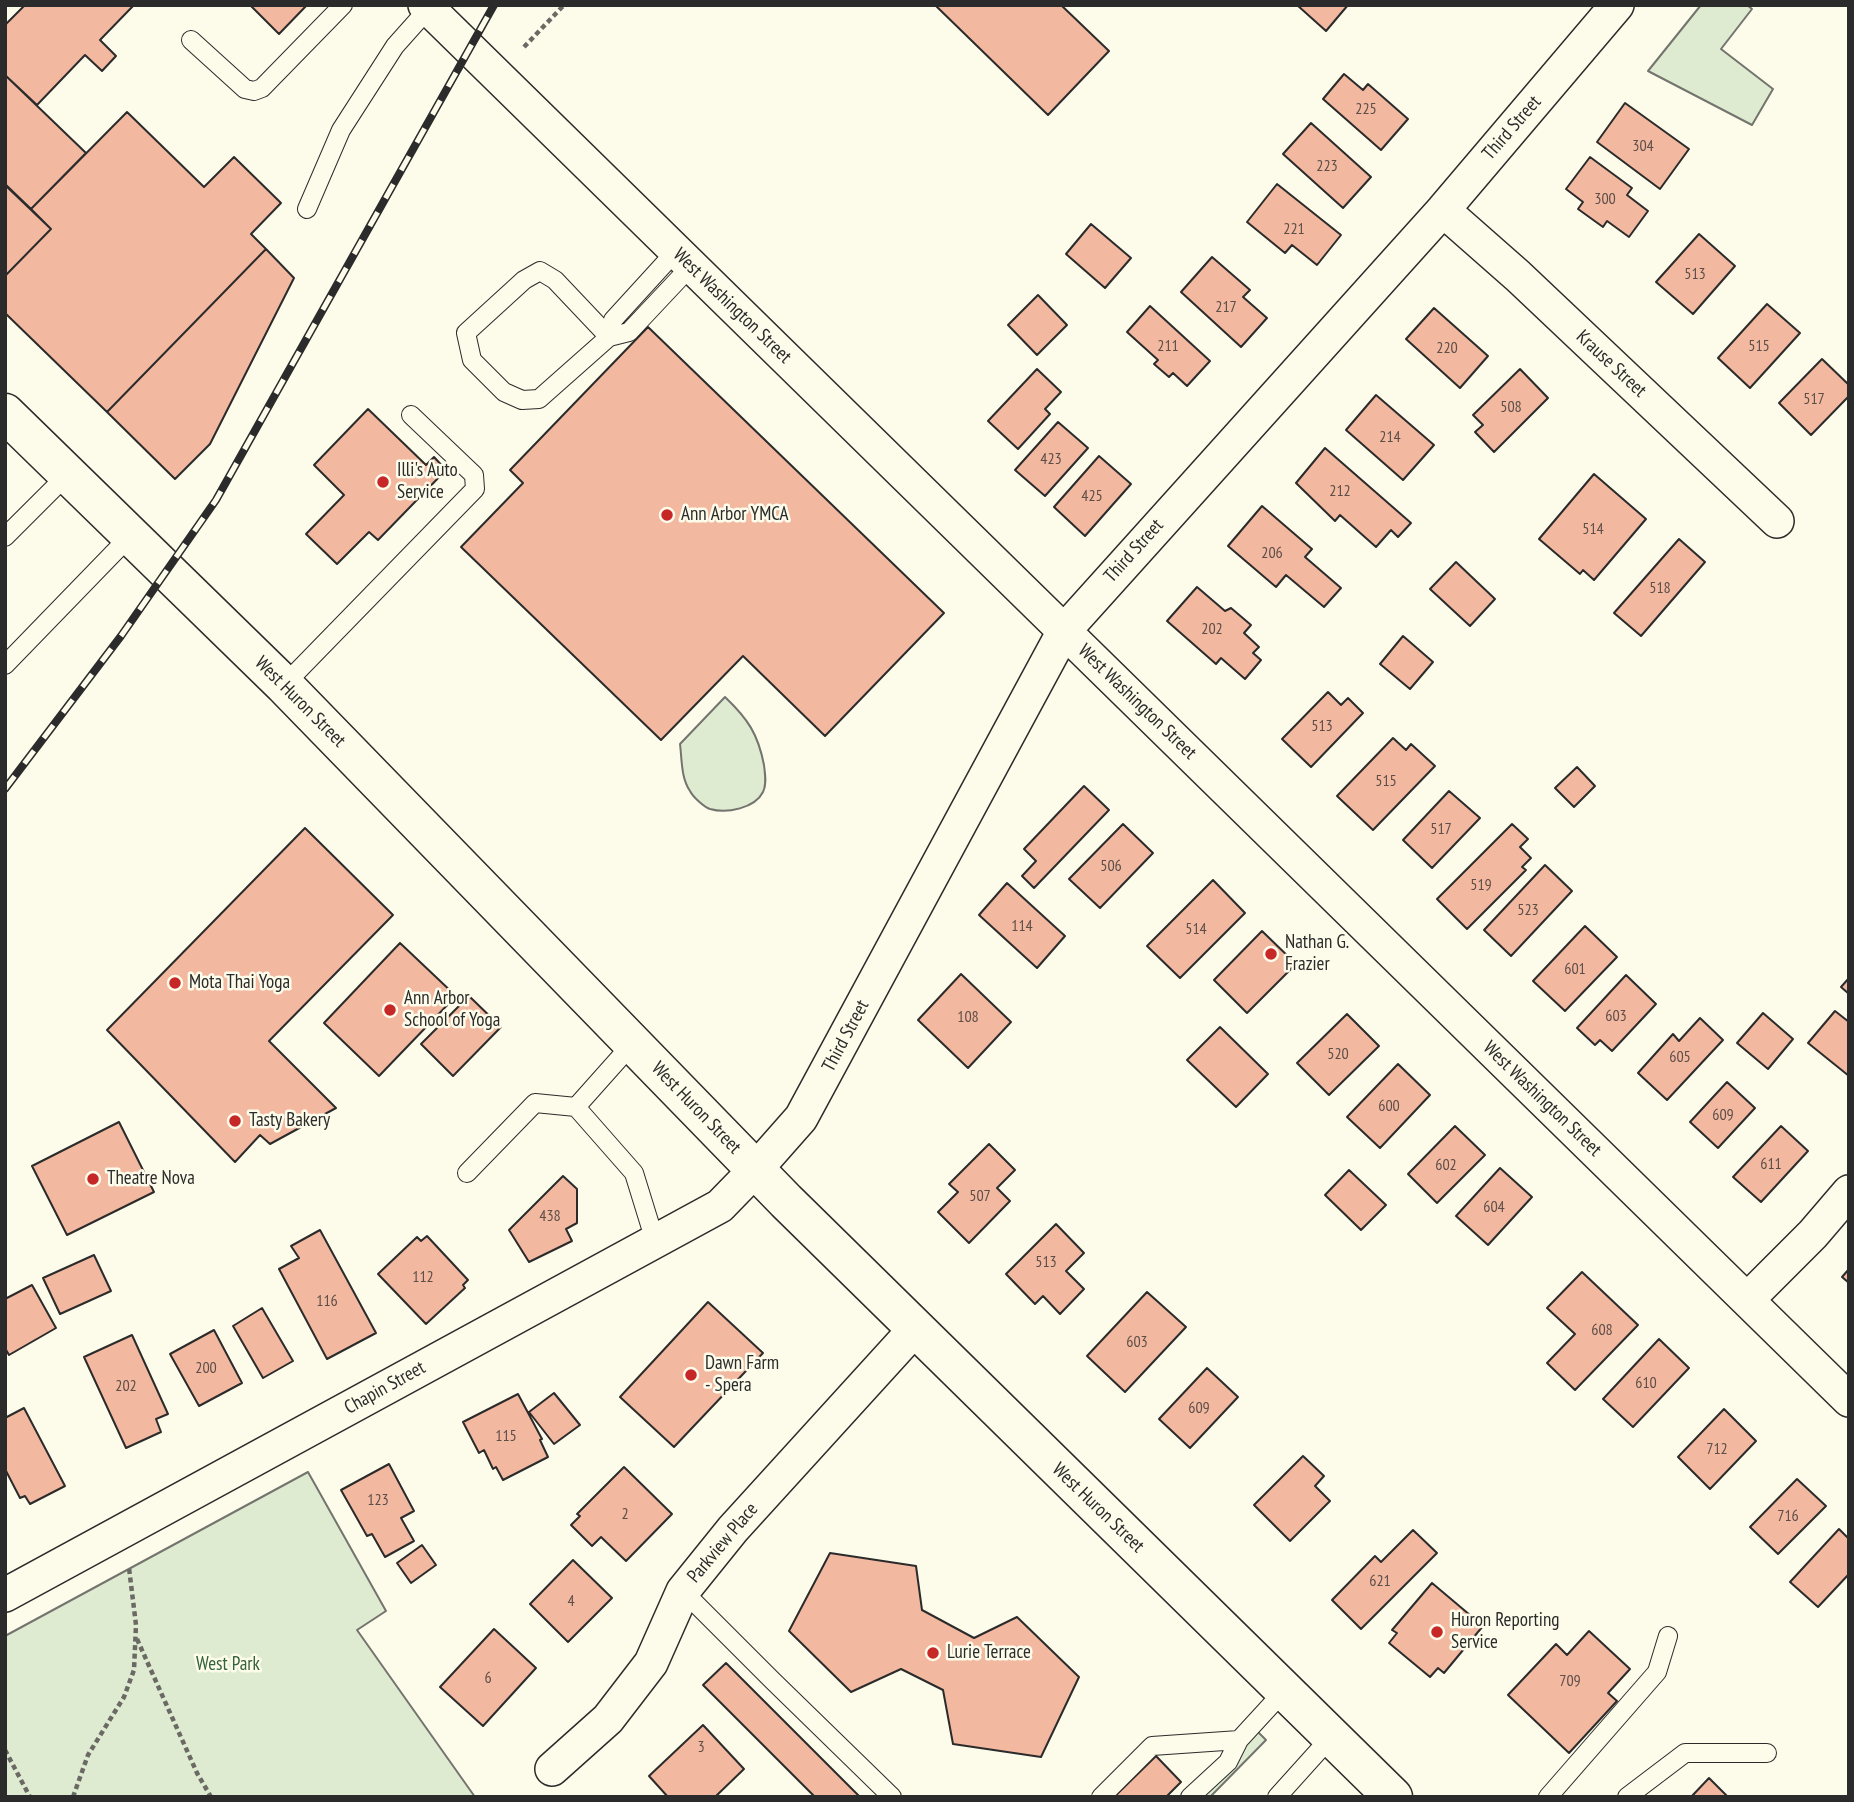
<!DOCTYPE html>
<style>
body{margin:0}
#map{position:relative;width:1854px;height:1802px;overflow:hidden;background:#fdfbea;font-family:"PT Sans Narrow",sans-serif}
canvas{display:block}
.frame{position:absolute;inset:0;border:7px solid #2b2b2b;pointer-events:none}
</style>
<div id="map">
<canvas width="1854" height="1802"></canvas>
<div class="frame"></div>
</div>
<script>
const c = document.querySelector('canvas').getContext('2d');
c.lineJoin = 'round';
function paint(path, color) { c.fillStyle = color; c.fill(path, 'evenodd'); }
function trace(path, color, width, dash) { c.strokeStyle = color; c.lineWidth = width; c.lineCap = dash ? 'butt' : 'round'; c.setLineDash(dash || []); c.stroke(path); }
function label(font, color, halo, rows, align = 'center') {
  c.font = font + ' "PT Sans Narrow",sans-serif'; c.lineWidth = 5; c.setLineDash([]); c.textBaseline = 'middle'; c.strokeStyle = halo; c.fillStyle = color; for (const [text, x, y, turn = 0] of rows) {
    c.save(); c.translate(x, y); c.rotate((+turn || 0) * Math.PI / 180); c.textAlign = isNaN(turn) ? turn : align; if (halo) c.strokeText(text, 0, 0); c.fillText(text, 0, 0); c.restore();
  }
}
const green = new Path2D(`
 M1701 5H1747L1752 9 1721 49 1773 89 1752 125 1648 71Z
 M725 697C748 719 758 734 764 765 765 774 767 784 763 792 755 808 727 814 710 809 704 807 693 797 690 791 681 778 682 760 680 744Z
 M308 1472 386 1611 357 1630 475 1797H5V1636Z
 M1257 1731 1266 1740 1210 1797H1187Z`);
paint(green, '#deebd1');
trace(green, '#74746e', 2);
const building = new Path2D(`
 M25 5H134L100 40 116 56 102 71 85 55 37 105 5 75V25Z
 M250 5H307L279 34Z
 M935 5H1061L1109 51 1048 115Z
 M1297 5H1348L1326 31Z
 M1344 74 1363 90 1368 84 1408 119 1381 150 1323 99Z
 M5 75 86 153 31 209 5 184Z
 M1625 103 1689 149 1660 189 1597 142Z
 M127 112 204 187 234 157 281 203 251 234 266 249 107 412 5 313V276L51 229 31 209Z
 M1311 123 1371 177 1343 208 1283 154Z
 M1590 157 1632 188 1627 195 1648 211 1629 237 1607 221 1603 227 1578 209 1583 202 1566 189Z
 M1277 184 1341 235 1317 265 1292 245 1285 253 1247 222Z
 M5 185 51 229 5 276Z
 M1091 224 1131 258 1105 288 1066 254Z
 M1699 234 1735 266 1693 314 1656 282Z
 M266 249 294 278 210 444 175 479 107 412Z
 M1212 257 1250 290 1243 297 1267 318 1241 347 1181 292Z
 M1038 295 1067 325 1037 355 1008 325Z
 M1767 304 1800 333 1750 388 1718 358Z
 M1150 306 1210 361 1187 386 1173 373 1169 377 1154 364 1158 360 1127 332Z
 M1434 308 1488 356 1460 388 1406 339Z
 M648 327 944 613 825 736 743 656 661 740 461 547 523 483 510 470Z
 M1822 359 1849 385V396L1811 435 1779 403Z
 M1037 369 1061 392 1045 409 1050 414 1018 449 988 421Z
 M1520 369 1548 398 1494 452 1475 432 1483 425 1473 415Z
 M1376 395 1434 445 1403 480 1346 430Z
 M368 409 426 465 434 457 446 470 378 540 369 532 337 564 306 534 344 495 314 465Z
 M1058 422 1088 448 1045 496 1015 470Z
 M1325 448 1411 523 1398 537 1391 530 1376 547 1340 515 1335 521 1296 483Z
 M1099 456 1131 484 1085 536 1054 507Z
 M1594 474 1646 519 1594 580 1583 570 1580 574 1539 539Z
 M1262 506 1312 549 1305 557 1341 588 1324 607 1286 575 1276 587 1228 546Z
 M1679 539 1705 562 1641 636 1614 613Z
 M1456 562 1495 599 1470 626 1430 589Z
 M1197 587 1225 611 1231 608 1251 625 1244 633 1259 647 1253 653 1261 660 1245 679 1221 658 1216 664 1167 621Z
 M1403 636 1433 662 1410 689 1380 664Z
 M1328 692 1341 705 1348 698 1363 713 1311 767 1282 739Z
 M1393 738 1406 750 1411 744 1435 766 1373 830 1337 796Z
 M1577 767 1595 786 1574 807 1555 788Z
 M1084 786 1109 810 1034 888 1022 876 1036 861 1024 849Z
 M1449 791 1480 818 1432 868 1403 840Z
 M1123 824 1153 853 1100 908 1069 879Z
 M1512 824 1528 839 1520 847 1531 858 1522 867 1526 870 1467 929 1437 899Z
 M305 828 393 915 269 1041 336 1108 270 1144 260 1135 235 1162 107 1030Z
 M1545 865 1572 891 1511 956 1484 930Z
 M1213 880 1245 913 1180 978 1147 946Z
 M1007 883 1065 936 1037 968 979 915Z
 M1585 926 1617 957 1565 1011 1533 981Z
 M1262 931 1296 964 1247 1013 1214 980Z
 M400 943 456 996 379 1076 324 1023Z
 M961 974 1011 1022 968 1068 918 1020Z
 M1626 975 1656 1004 1612 1051 1600 1040 1595 1045 1577 1028Z
 M1849 978V994L1841 987Z
 M469 996 501 1027 453 1076 421 1044Z
 M1835 1011 1849 1022V1076L1808 1043Z
 M1763 1013 1793 1039 1768 1069 1737 1043Z
 M1347 1014 1379 1046 1329 1095 1297 1063Z
 M1700 1018 1723 1040 1667 1100 1638 1073 1673 1034 1679 1041Z
 M1220 1027 1268 1074 1236 1107 1187 1060Z
 M1398 1064 1430 1095 1380 1148 1347 1117Z
 M1727 1082 1755 1108 1718 1148 1690 1122Z
 M119 1122 154 1192 67 1235 32 1166Z
 M1455 1126 1485 1155 1437 1203 1408 1174Z
 M1781 1126 1808 1151 1761 1202 1733 1177Z
 M989 1144 1015 1170 997 1188 1010 1201 969 1243 938 1212 958 1192 949 1184Z
 M1500 1168 1532 1197 1488 1245 1456 1216Z
 M1349 1170 1386 1205 1361 1230 1325 1195Z
 M563 1176 577 1189V1223L566 1229 572 1241 529 1262 509 1230Z
 M1056 1224 1084 1253 1066 1271 1084 1289 1060 1314 1043 1296 1035 1304 1006 1274Z
 M320 1230 376 1333 327 1359 279 1269 299 1258 291 1246Z
 M427 1236 468 1280 463 1285 465 1288 426 1324 378 1274 417 1237 421 1241Z
 M94 1255 111 1291 60 1314 43 1278Z
 M1849 1269V1283L1842 1277Z
 M1582 1272 1638 1325 1575 1390 1547 1363 1575 1334 1547 1308Z
 M32 1285 56 1328 9 1355 5 1348V1299Z
 M1147 1292 1186 1327 1125 1392 1087 1356Z
 M708 1302 763 1353 674 1447 620 1397Z
 M262 1308 293 1361 263 1378 233 1326Z
 M214 1330 242 1383 199 1406 170 1354Z
 M132 1335 168 1414 156 1419 161 1432 126 1448 84 1357Z
 M1659 1339 1689 1368 1633 1427 1603 1399Z
 M1207 1368 1238 1397 1190 1448 1159 1419Z
 M554 1393 580 1425 554 1444 529 1412Z
 M518 1394 542 1439 540 1440 548 1457 503 1480 496 1467 493 1469 484 1450 479 1453 463 1422Z
 M24 1408 65 1486 30 1504 25 1496 20 1498 5 1469V1418Z
 M1724 1409 1756 1441 1710 1489 1678 1457Z
 M1303 1456 1324 1476 1315 1486 1330 1501 1290 1541 1254 1505Z
 M389 1464 414 1511 401 1518 414 1541 385 1557 372 1534 367 1536 341 1490Z
 M624 1467 672 1514 626 1561 601 1537 592 1546 571 1525 580 1516 577 1514Z
 M1797 1479 1826 1506 1778 1554 1750 1527Z
 M1839 1529 1849 1539V1574L1818 1607 1790 1582Z
 M1413 1530 1437 1553 1361 1629 1332 1600 1375 1556 1381 1562Z
 M422 1545 436 1565 411 1583 397 1563Z
 M830 1553 916 1566 922 1610 974 1638 1017 1617 1079 1677 1041 1757 953 1744 943 1690 901 1669 851 1692 789 1631Z
 M573 1560 612 1598 568 1642 530 1604Z
 M1432 1583 1483 1626 1444 1673 1438 1668 1430 1677 1389 1643 1397 1633 1392 1630Z
 M494 1629 536 1668 483 1726 440 1687Z
 M1589 1631 1630 1669 1608 1693 1617 1701 1569 1753 1508 1695 1556 1644 1567 1655Z
 M726 1663 860 1797H815L703 1685Z
 M703 1725 744 1769 715 1797H668L649 1776Z
 M1156 1756 1181 1782 1166 1797H1114Z
 M1709 1778 1728 1797H1691Z`);
paint(building, '#f2b8a0');
trace(building, '#2b2b2b', 2);
const service = new Path2D(`
 M191 40 245 89 254 91 262 88 343 5
 M307 209 341 130 395 46 428 9
 M676 251 613 320 609 337 629 332 691 266
 M540 271 555 280 609 337 539 399 522 400 504 392 472 360 466 333 524 280Z
 M5 537 68 474
 M5 665 132 534
 M284 685 475 489 474 475 411 415
 M576 1107 634 1173 655 1241
 M467 1173 535 1103 576 1107 633 1043
 M683 1591 772 1680 892 1797
 M1101 1797 1152 1746 1239 1740
 M1190 1797 1228 1762 1239 1740 1284 1691
 M1277 1797 1331 1737
 M1548 1797 1657 1672 1668 1636
 M1627 1797 1685 1753H1767`);
const minor = new Path2D(`
 M425 5 1849 1400
 M1443 210 1518 276 1777 521
 M1747 1300 1813 1234 1849 1192
 M5 1595 720 1206 756 1169 801 1118 1064 631 1443 210 1617 5
 M552 1769 608 1719 651 1663 683 1591 733 1529 915 1329`);
const primary = new Path2D(`
 M5 413 284 685 786 1201 1393 1797`);
trace(service, '#2b2b2b', 20);
trace(minor, '#2b2b2b', 36);
trace(primary, '#2b2b2b', 41);
trace(new Path2D(`
 M524 47 564 5
 M137 1639 197 1773 211 1797
 M5 1750 30 1797
 M73 1797 88 1755 124 1697 134 1670 136 1625 129 1568`), '#6a6964', 4.5, [5, 3.5]);
trace(service, '#fdfbea', 18);
trace(minor, '#fdfbea', 33);
trace(primary, '#fdfbea', 38);
const rail = new Path2D(`
 M5 789 121 636 216 500 494 5`);
trace(rail, '#2b2b2b', 8);
trace(rail, '#fdfbea', 5, [16]);
for (const [x, y, r, color] of [
 [383,482,7,"#c62828"],
 [667,515,7,"#c62828"],
 [1271,954,7,"#c62828"],
 [175,983,7,"#c62828"],
 [390,1010,7,"#c62828"],
 [235,1121,7,"#c62828"],
 [93,1179,7,"#c62828"],
 [691,1375,7,"#c62828"],
 [1437,1632,7,"#c62828"],
 [933,1653,7,"#c62828"]
]) { const dot = new Path2D(); dot.arc(x, y, r, 0, 2 * Math.PI); c.fillStyle = color; c.fill(dot); trace(dot, '#fdfbea', 2.5); }
label('16px', '#5d4e48', null, [
 ["225",1366,109],
 ["304",1643,146],
 ["223",1327,166],
 ["300",1605,199],
 ["221",1294,229],
 ["513",1695,274],
 ["217",1226,307],
 ["211",1168,346],
 ["515",1759,346],
 ["220",1447,348],
 ["517",1814,399],
 ["508",1511,407],
 ["214",1390,437],
 ["423",1051,459],
 ["212",1340,491],
 ["425",1092,496],
 ["514",1593,529],
 ["206",1272,553],
 ["518",1660,588],
 ["202",1212,629],
 ["513",1322,726],
 ["515",1386,781],
 ["517",1441,829],
 ["506",1111,866],
 ["519",1481,885],
 ["523",1528,910],
 ["114",1022,926],
 ["514",1196,929],
 ["601",1575,969],
 ["603",1616,1016],
 ["108",968,1017],
 ["520",1338,1054],
 ["605",1680,1057],
 ["600",1389,1106],
 ["609",1723,1115],
 ["611",1771,1164],
 ["602",1446,1165],
 ["507",980,1196],
 ["604",1494,1207],
 ["438",550,1216],
 ["513",1046,1262],
 ["112",423,1277],
 ["116",327,1301],
 ["608",1602,1330],
 ["603",1137,1342],
 ["200",206,1368],
 ["610",1646,1383],
 ["202",126,1386],
 ["609",1199,1408],
 ["115",506,1436],
 ["712",1717,1449],
 ["123",378,1500],
 ["2",625,1514],
 ["716",1788,1516],
 ["621",1380,1581],
 ["4",571,1601],
 ["6",488,1678],
 ["709",1570,1681],
 ["3",701,1747]
]);
label('19px', '#2b2b2b', '#fdfbea', [
 ["Third Street",1512,128,-49],
 ["West Washington Street",732,306,44],
 ["Krause Street",1611,364,43],
 ["Third Street",1134,551,-48],
 ["West Huron Street",300,702,45],
 ["West Washington Street",1137,702,44],
 ["Third Street",846,1036,-62],
 ["West Washington Street",1542,1099,44],
 ["West Huron Street",696,1108,46],
 ["Chapin Street",385,1388,-29],
 ["West Huron Street",1098,1508,44],
 ["Parkview Place",723,1543,-50]
]);
label('19px', '#2b2b2b', '#fdfbea', [
 ["Illi's Auto",397,471],
 ["Service",397,493],
 ["Ann Arbor YMCA",681,515],
 ["Nathan G.",1285,943],
 ["Frazier",1285,965],
 ["Mota Thai Yoga",189,983],
 ["Ann Arbor",404,999],
 ["School of Yoga",404,1021],
 ["Tasty Bakery",249,1121],
 ["Theatre Nova",107,1179],
 ["Dawn Farm",705,1364],
 ["- Spera",705,1386],
 ["Huron Reporting",1451,1621],
 ["Service",1451,1643],
 ["Lurie Terrace",947,1653]
], 'left');
label('19px', '#34623c', '#fdfbea', [
 ["West Park",228,1665]
]);
</script>
